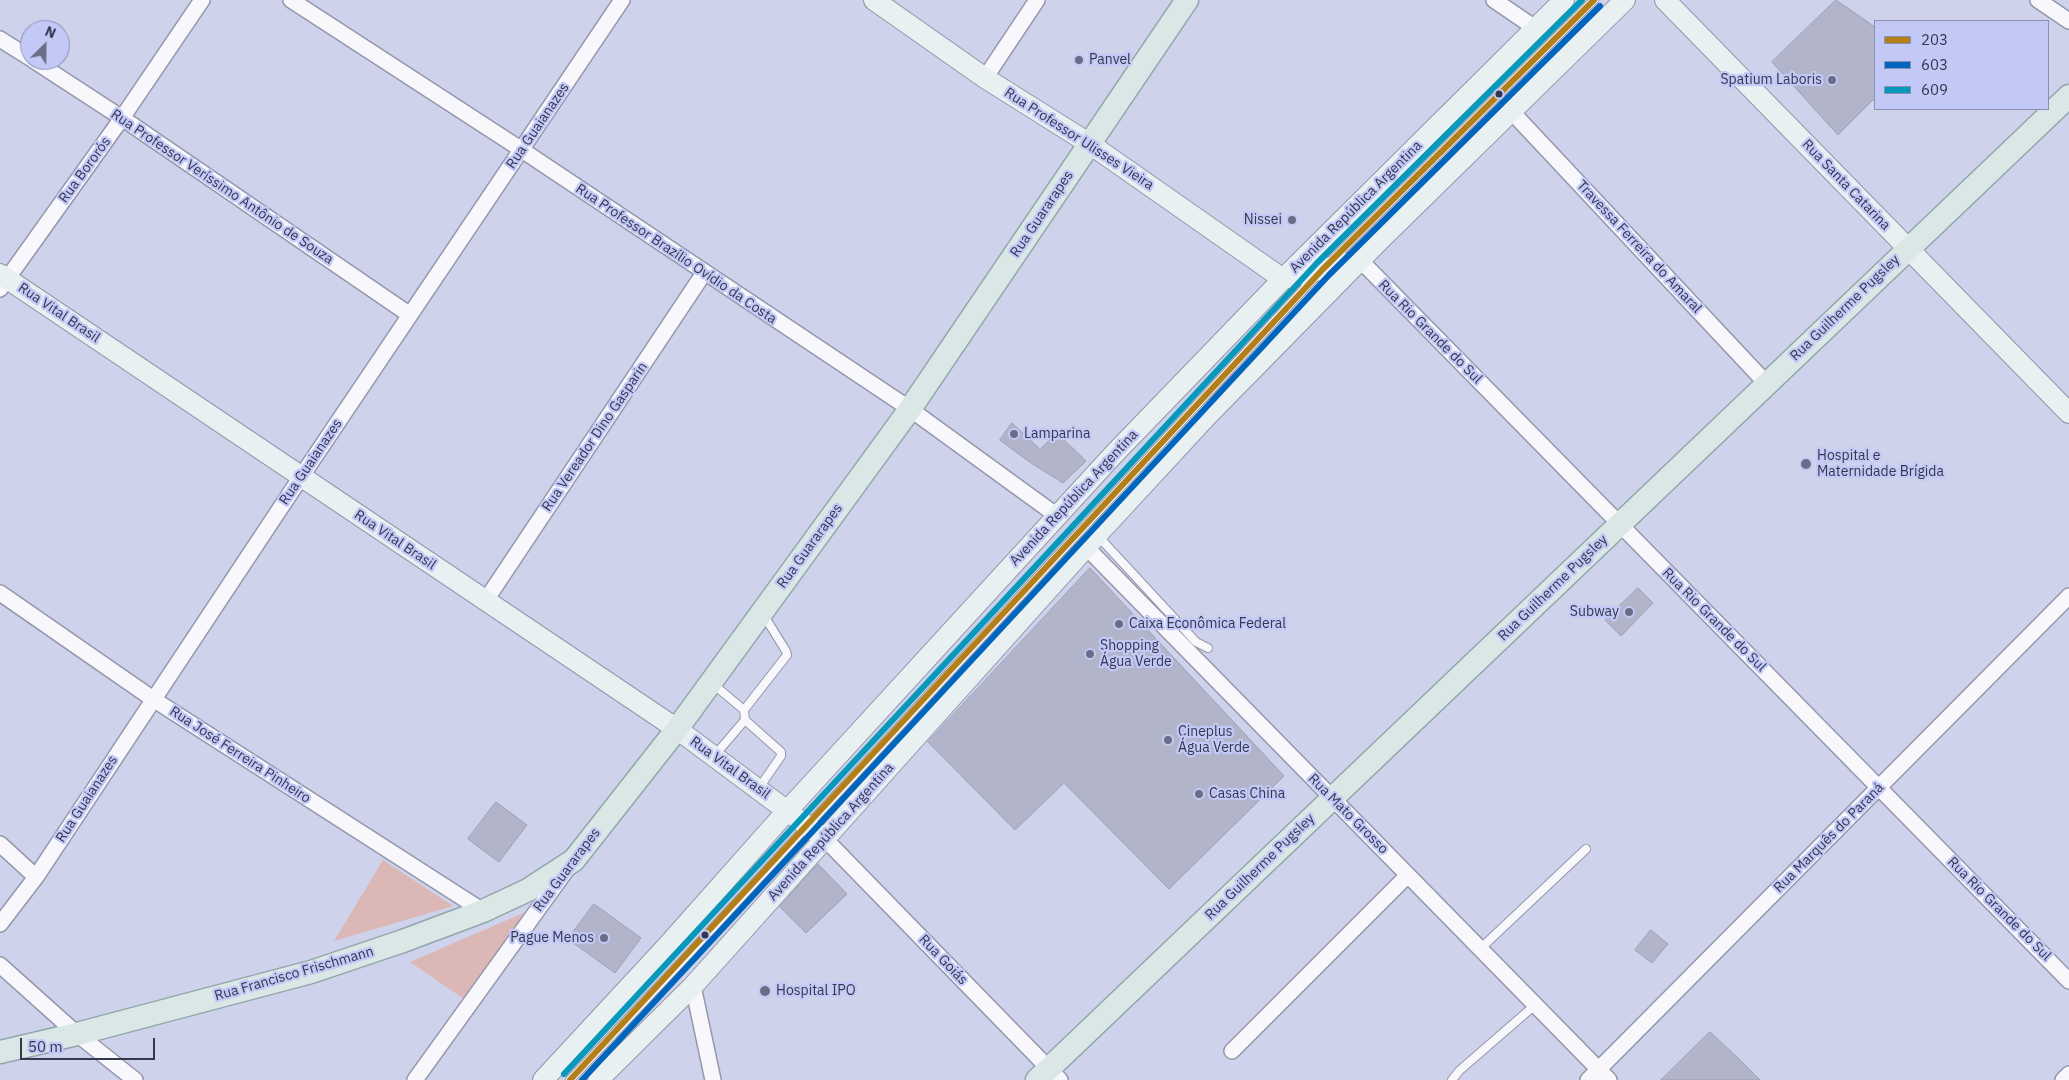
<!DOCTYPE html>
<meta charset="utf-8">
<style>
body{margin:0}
#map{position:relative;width:2069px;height:1080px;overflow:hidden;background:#cfd2eb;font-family:"IBM Plex Sans",sans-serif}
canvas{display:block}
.legend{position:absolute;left:1874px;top:20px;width:175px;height:90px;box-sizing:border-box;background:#c3c9f7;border:1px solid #8a8fb3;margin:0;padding:6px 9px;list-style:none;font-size:15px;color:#34374e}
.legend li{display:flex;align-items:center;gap:10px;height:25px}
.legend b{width:25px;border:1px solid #8a8fb3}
.north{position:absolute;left:20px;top:20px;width:50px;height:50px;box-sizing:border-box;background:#c3c9f7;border:1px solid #8a8fb3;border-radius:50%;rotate:23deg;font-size:14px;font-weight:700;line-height:20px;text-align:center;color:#34374e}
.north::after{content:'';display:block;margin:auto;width:18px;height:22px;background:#6a6d85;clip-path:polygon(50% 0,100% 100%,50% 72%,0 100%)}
.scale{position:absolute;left:20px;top:1038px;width:135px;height:22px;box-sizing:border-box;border:2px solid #34374e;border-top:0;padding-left:6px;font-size:15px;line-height:18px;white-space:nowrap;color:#34374e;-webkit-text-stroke:4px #c3c9f7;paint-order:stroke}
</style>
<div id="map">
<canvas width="2069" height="1080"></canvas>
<ul class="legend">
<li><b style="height:6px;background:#b37f1b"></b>203</li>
<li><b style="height:6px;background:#0065bd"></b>603</li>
<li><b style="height:6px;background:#0898bb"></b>609</li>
</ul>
<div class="north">N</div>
<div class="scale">50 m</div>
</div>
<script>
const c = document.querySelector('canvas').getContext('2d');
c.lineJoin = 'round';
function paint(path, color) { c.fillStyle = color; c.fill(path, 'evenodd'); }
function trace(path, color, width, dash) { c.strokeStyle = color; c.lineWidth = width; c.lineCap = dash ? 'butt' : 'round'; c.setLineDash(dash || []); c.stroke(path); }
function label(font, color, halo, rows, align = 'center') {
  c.font = font + ' "IBM Plex Sans",sans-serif'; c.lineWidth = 4.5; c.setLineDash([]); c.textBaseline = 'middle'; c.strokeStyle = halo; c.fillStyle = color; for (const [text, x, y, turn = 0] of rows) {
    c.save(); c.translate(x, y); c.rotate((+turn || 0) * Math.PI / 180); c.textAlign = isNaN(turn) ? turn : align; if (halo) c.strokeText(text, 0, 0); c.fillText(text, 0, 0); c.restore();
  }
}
paint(new Path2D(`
 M383 860 453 906 334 941Z
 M535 908 464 999 410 962Z`), '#dbb7b6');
const building = new Path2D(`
 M1836 0 1875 27V98L1838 135 1772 62Z
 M1012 423 1040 449 1057 433 1086 461 1063 483 1028 461 1000 440Z
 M1090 568 1284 776 1169 889 1064 783 1015 830 928 742Z
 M1638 588 1653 603 1621 636 1605 620Z
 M496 802 527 825 499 862 468 839Z
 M818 864 847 894 806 933 780 907Z
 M594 904 641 938 615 973 568 939Z
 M1651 930 1668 944 1652 963 1635 950Z
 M1710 1032 1738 1058 1760 1080H1661Z`);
paint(building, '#b2b4ca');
trace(building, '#9d9fb4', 1);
const lane = new Path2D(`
 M1330 262 1594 0
 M1098 536 1196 642 1208 648
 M713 684 744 710
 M715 755 745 720
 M759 788 781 756V752L745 720 744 710 787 655 786 651 763 614
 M1480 949 1586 849
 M570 1080 686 957 1317 275
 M1452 1080 1459 1071 1535 1005`);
const street = new Path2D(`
 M291 0 522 150 910 409 1056 515
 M1494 0 1535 28
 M2038 0 2069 21
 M0 39 30 58
 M33 60 122 118 410 315
 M985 78 1037 0
 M1511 111 1766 383
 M1360 260 2069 981
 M0 289 122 118 202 0
 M1086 547 1609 1080
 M0 593 153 699 483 911
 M486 600 704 273
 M825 839 1060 1080
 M0 844 36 877
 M0 924 36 877 301 477 622 0
 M0 965 77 1034 135 1080
 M693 986 713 1080
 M1232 1051 1408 875
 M415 1080 567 869
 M1588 1080 2069 596
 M2063 1080 2069 1074`);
const secondary = new Path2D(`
 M874 0 985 78 1090 144 1283 279 1360 260
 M1665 0 2069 413
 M0 274 677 729 825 839
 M543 1080 668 945 787 811 1114 454 1283 279 1564 0
 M598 1080 693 986 1097 535 1208 415 1381 239 1625 0`);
const primary = new Path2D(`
 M0 1052 77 1034 311 972 403 941 483 911 528 890 574 860 677 729 910 409 1187 0
 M1037 1080 2069 96`);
trace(lane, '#9496ab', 10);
trace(street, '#9496ab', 18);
trace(secondary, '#9496ab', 22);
trace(primary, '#8fa7aa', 25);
trace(lane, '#f8f8fc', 8);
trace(street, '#f8f8fc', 15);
trace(secondary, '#e9f0f1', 20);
trace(primary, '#dbe7e6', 22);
trace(new Path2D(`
 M570 1080 1323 269 1594 0`), '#b37f1b', 6);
trace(new Path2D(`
 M582 1080 1329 275 1600 6`), '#0065bd', 6);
trace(new Path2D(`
 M564 1074 1317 263 1582 0`), '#0898bb', 6);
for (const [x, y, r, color] of [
 [1079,60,5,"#6a6d85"],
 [1832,80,5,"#6a6d85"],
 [1499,94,4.5,"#34374e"],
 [1292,220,5,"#6a6d85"],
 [1014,434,5,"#6a6d85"],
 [1806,464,6,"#6a6d85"],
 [1629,612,5,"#6a6d85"],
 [1119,624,5,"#6a6d85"],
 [1090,654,5,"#6a6d85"],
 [1168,740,5,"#6a6d85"],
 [1199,794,5,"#6a6d85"],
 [705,935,4.5,"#34374e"],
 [604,938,5,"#6a6d85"],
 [765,991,6,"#6a6d85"]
]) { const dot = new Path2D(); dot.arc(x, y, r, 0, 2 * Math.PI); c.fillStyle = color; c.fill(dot); trace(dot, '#c3c9f7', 2); }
label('14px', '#34374e', '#c3c9f7', [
 ["Panvel",1089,60],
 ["Spatium Laboris",1822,80,"right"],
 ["Nissei",1282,220,"right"],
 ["Lamparina",1024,434],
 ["Hospital e",1817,456],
 ["Maternidade Brígida",1817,472],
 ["Subway",1619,612,"right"],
 ["Caixa Econômica Federal",1129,624],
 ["Shopping",1100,646],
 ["Água Verde",1100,662],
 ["Cineplus",1178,732],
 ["Água Verde",1178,748],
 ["Casas China",1209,794],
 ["Pague Menos",594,938,"right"],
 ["Hospital IPO",776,991]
], 'left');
label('14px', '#34374e', '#c3c9f7', [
 ["Rua Guaianazes",538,126,-56],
 ["Rua Professor Ulisses Vieira",1079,139,33],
 ["Rua Bororós",85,170,-54],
 ["Rua Santa Catarina",1846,185,46],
 ["Rua Professor Veríssimo Antônio de Souza",222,187,34],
 ["Avenida República Argentina",1356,207,-45],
 ["Rua Guararapes",1042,214,-56],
 ["Travessa Ferreira do Amaral",1639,247,47],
 ["Rua Professor Brazílio Ovídio da Costa",676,254,34],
 ["Rua Guilherme Pugsley",1845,308,-44],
 ["Rua Vital Brasil",59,313,34],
 ["Rua Rio Grande do Sul",1430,332,45],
 ["Rua Vereador Dino Gasparin",595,437,-56],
 ["Rua Guaianazes",311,462,-56],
 ["Avenida República Argentina",1074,498,-47],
 ["Rua Vital Brasil",395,540,34],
 ["Rua Guararapes",810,546,-54],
 ["Rua Guilherme Pugsley",1553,588,-44],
 ["Rua Rio Grande do Sul",1714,620,45],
 ["Rua José Ferreira Pinheiro",240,755,33],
 ["Rua Vital Brasil",730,768,36],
 ["Rua Guaianazes",87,799,-57],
 ["Rua Mato Grosso",1348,814,45],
 ["Avenida República Argentina",831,832,-48],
 ["Rua Marquês do Paraná",1829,838,-45],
 ["Rua Guilherme Pugsley",1260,867,-44],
 ["Rua Guararapes",567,870,-53],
 ["Rua Rio Grande do Sul",1999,909,45],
 ["Rua Goiás",943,960,46],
 ["Rua Francisco Frischmann",294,974,-16]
]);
</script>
